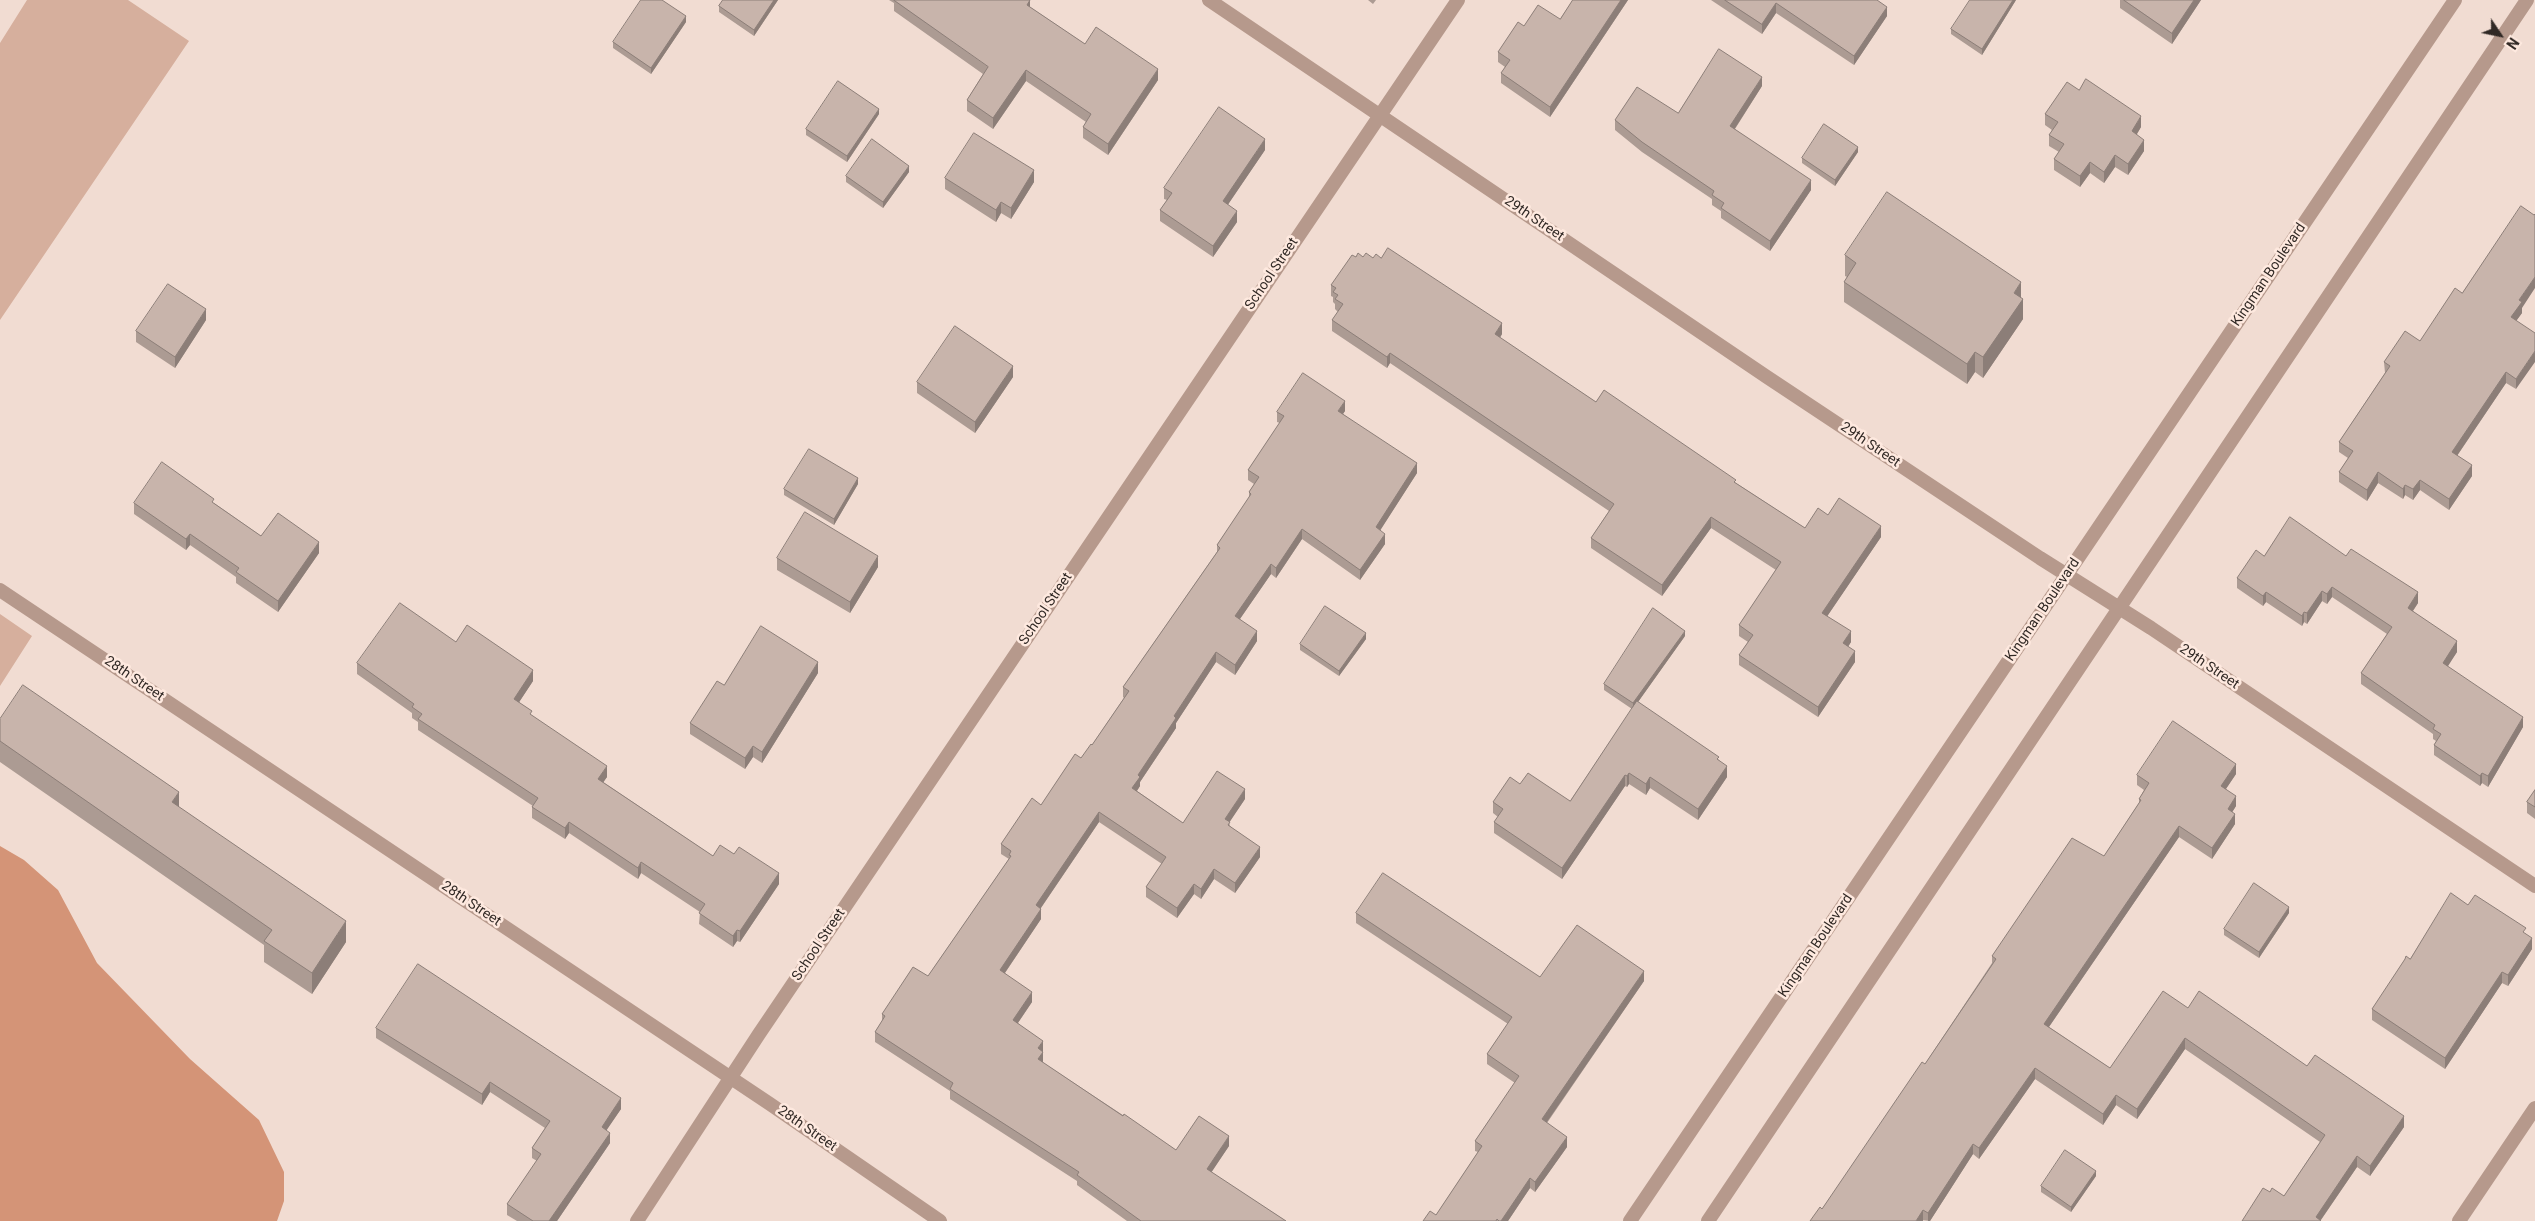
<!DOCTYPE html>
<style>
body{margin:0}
#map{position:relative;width:2535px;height:1221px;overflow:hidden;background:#f1dcd2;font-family:Roboto,sans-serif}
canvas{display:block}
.north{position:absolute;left:2475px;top:10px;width:50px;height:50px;-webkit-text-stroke:4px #fee9df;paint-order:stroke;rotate:124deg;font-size:14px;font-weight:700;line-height:20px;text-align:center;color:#312925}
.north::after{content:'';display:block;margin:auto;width:18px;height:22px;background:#312925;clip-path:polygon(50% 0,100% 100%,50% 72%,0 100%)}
</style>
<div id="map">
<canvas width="2535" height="1221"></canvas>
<div class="north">N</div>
</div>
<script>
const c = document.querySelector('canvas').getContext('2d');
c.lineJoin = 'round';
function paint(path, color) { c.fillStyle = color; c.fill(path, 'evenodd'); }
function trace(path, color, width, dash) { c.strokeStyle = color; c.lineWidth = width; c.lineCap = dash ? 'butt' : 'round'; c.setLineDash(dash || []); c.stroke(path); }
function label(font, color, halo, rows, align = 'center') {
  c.font = font + ' Roboto,sans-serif'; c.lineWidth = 5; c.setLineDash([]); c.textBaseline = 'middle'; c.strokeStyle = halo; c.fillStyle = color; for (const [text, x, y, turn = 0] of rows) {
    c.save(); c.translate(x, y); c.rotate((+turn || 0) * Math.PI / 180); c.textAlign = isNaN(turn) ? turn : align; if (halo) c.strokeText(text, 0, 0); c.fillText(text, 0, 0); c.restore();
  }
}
paint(new Path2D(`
 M27 0H128L189 41 0 320V43Z
 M0 614 32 636 0 686Z`), '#d6af9d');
paint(new Path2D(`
 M0 846 24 860 58 890 97 963 190 1059 259 1120 284 1172V1201L277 1221H0Z`), '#d49477');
trace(new Path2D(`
 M1209 0 1767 377 2040 558 2151 628 2535 886
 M0 590 770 1104 940 1221
 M637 1221 759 1034 1458 0
 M1630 1221 2455 0
 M1708 1221 2527 0
 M2459 1221 2535 1108`), '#b6998c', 14);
paint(new Path2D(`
 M723 0H778L754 36 719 12V6Z
 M889 0H1030V7L1085 44 1158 80 1108 155 1083 138V127L1086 122 1026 81 993 129 967 111V100L983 74 894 11V3Z
 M1368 0H1376L1373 4Z
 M1573 0H1628L1550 117 1501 83V73L1505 67 1498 62V52L1524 26 1560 19Z
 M1711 0H1877L1887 16 1854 65 1776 13 1762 34Z
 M2016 0 1982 55 1951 34V29Z
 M2120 0H2201L2172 44 2120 8Z
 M686 22 651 74 613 48V42Z
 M1762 86 1735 129 1811 190 1770 251 1721 218V211L1712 205V199L1642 152 1615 130V120L1678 113Z
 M2079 90 2141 127 2137 134 2144 151 2128 175 2115 167 2104 183 2090 173 2080 187 2054 170V159L2059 152 2049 146V135L2052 130 2045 125V114Z
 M879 114 847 162 806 135V129Z
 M1265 150 1228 204 1237 222 1213 257 1160 221V210L1167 200 1164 199V188Z
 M1858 152 1835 186 1802 163V158Z
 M909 172 883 208 846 182V176Z
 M945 178 1034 182 1011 219 1001 213 996 222 945 189Z
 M1845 255 2021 298 2023 319 1983 378 1975 372 1967 384 1844 302V282L1847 277 1845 276Z
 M1356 257H1363L1373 258 1502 334 1500 338 1596 402 1736 483 1805 528 1828 515 1881 537 1827 616 1851 642 1848 647 1855 662 1818 717 1739 665V655L1748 642 1739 636V625L1776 570 1711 528 1662 596 1591 548V538L1609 511 1390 363 1387 368 1332 331V320L1338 312 1335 309V304L1333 302V297L1331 296V285Z
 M2462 293 2522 308V313L2516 321V389L2506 383 2457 456 2472 476 2449 510 2420 490 2413 500 2405 495 2403 499 2378 483 2367 501 2339 482V472L2348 458 2339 452V442L2385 373 2384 362 2420 341Z
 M206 320 175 368 136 342V331Z
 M1013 377 975 433 917 393V382Z
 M1345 411 1343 414 1417 473 1380 530 1385 544 1360 580 1302 539 1276 578 1271 574 1240 619 1257 641 1235 675 1216 662 1176 723V728L1140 782V786L1137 791 1183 823 1245 799 1229 822 1230 826 1260 857 1235 893 1214 879 1201 899 1194 894 1177 918 1146 897V887L1162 864 1099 822 1041 908V919L1005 973 1032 1002 1018 1023 1043 1051 1042 1062 1176 1150 1229 1146 1211 1172 1286 1221H1127L1077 1185V1181L950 1099V1091L875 1042V1032L882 1021V1014L928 976 1009 859 1001 854V844L1041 805 1092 745 1124 698 1123 697V687L1217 552V545L1249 498V492L1254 484 1248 480V470L1280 423 1277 422V412Z
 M858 484 834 525 784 495V489Z
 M134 503H214L261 536 319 553 278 612 236 583V577L190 545 186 550 134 514Z
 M2264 556H2346L2418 603 2413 611 2457 652 2447 666 2523 727 2488 787 2482 783 2480 786 2434 755V745L2436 741 2433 739V734L2361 684V673L2387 634 2332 597 2327 604 2322 601 2307 624 2304 622 2302 626 2266 602 2263 606 2237 588V578Z
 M777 558 878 567 850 613 777 570Z
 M1685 636 1638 702 1719 760 1727 777 1698 820 1650 788 1646 795 1629 784 1627 787 1625 786 1562 879 1494 833V822L1498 817 1493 813V802L1520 784 1570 801 1632 709 1604 690V684Z
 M1366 639 1339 676 1300 650V644Z
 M456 642 533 681 519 702 532 716 607 777 603 782 713 856 779 884 740 942 737 941 733 947 699 924 700 912 641 873 638 879 569 833 565 839 532 818V807L533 806 418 730V722L412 718V713L357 674V663Z
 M818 673 762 763 753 757 745 769 690 734V723L724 685Z
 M0 719 179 807 346 942 312 994 264 962V945L0 762Z
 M2236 774 2226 789 2236 806 2232 812 2235 824 2212 859 2179 837 2049 1027 2110 1068 2188 1008 2307 1066 2404 1127 2370 1176 2357 1167 2321 1220 2270 1192 2284 1196 2320 1142 2185 1049 2137 1119 2116 1105 2103 1125 2035 1079 1979 1159 1973 1154 1930 1221 1822 1209 1925 1064 1992 963V956L2104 856 2139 803V799L2144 790 2137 785V775Z
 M2535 790V819L2527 813V802Z
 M2468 905 2526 934 2532 949 2508 986 2502 983 2445 1069 2372 1020V1009L2410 959Z
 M1356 913 1540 977 1644 981 1547 1123 1567 1147 1535 1192 1530 1188 1508 1221H1423L1436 1215 1478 1152 1475 1151V1141L1515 1083 1487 1064V1054L1508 1024 1356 923Z
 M2289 913 2259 958 2224 935V929Z
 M376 1028 621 1109 606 1130 610 1143 557 1221H517L507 1215V1204L537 1161 532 1158V1148L545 1128 490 1092 482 1105 376 1038Z
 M2096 1176 2071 1212 2041 1192V1186Z`), '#ac9b93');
paint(new Path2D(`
 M774 0H778L754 36V30Z
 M1030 0V11L1027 5Z
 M1621 0H1628L1550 117V107Z
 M2013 0H2016L1982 55V49Z
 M2194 0H2201L2172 44V33Z
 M1776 3V13L1762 34V24Z
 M1887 7V16L1854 65V56Z
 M686 16V22L651 74V68Z
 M1158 69V80L1108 155V144Z
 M1026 70V81L993 129V118Z
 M1762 77V86L1730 136V126Z
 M879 109V114L847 162V156Z
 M2141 116V127L2132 142V131Z
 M1265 139V150L1223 212V201Z
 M2144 140V151L2128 175V164Z
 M1858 147V152L1835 186V180Z
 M2115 155V167L2104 183V172Z
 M2090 162V173L2080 187V176Z
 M909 166V172L883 208V202Z
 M1034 170V182L1011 219V208Z
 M1811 180V190L1770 251V241Z
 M1001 202V213L996 222V210Z
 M1237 211V222L1213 257V246Z
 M2535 277V288L2522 308V313L2511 328V317L2519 300Z
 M2021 282V301L2023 299V319L1983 378V357L2014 293Z
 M206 309V320L175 368V357Z
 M1502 323V334L1495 345V334Z
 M2535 351V362L2516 389V379Z
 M1975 352V372L1967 384V364Z
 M1390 353V363L1387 368V357Z
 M1013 366V377L975 433V422Z
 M2506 372V383L2452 463V452Z
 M1345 401V411L1338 421V411Z
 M1417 463V473L1376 537V527Z
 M2472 465V476L2449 510V499Z
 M2378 472V483L2367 501V490Z
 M858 478V484L834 525V519Z
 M2420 480V490L2413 500V489Z
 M2405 485V495L2403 499V489Z
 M1711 517V528L1662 596V585Z
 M1881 526V537L1822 624V613Z
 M1302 529V539L1276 578V568Z
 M190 534V545L186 550V539Z
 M1385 534V544L1360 580V570Z
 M319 542V553L278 612V601Z
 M878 556V567L850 613V602Z
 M1271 564V574L1235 626V616Z
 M2332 587V597L2327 604V594Z
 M2322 591V601L2307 624V613Z
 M2266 592V602L2263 606V596Z
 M2418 592V603L2408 618V608Z
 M2304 612V622L2302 626V616Z
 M1257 631V641L1235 675V665Z
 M1685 631V636L1633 709V703Z
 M1851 631V642L1843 654V643Z
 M1366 633V639L1339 676V671Z
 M2457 641V652L2443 674V663Z
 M1855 651V662L1818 717V707Z
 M1216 652V662L1176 723V728L1140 782V786L1132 798V788L1138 775 1174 716Z
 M818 662V673L762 763V752Z
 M533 670V681L514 710V699Z
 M2523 717V727L2488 787V776Z
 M753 746V757L745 769V758Z
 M2236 764V774L2221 796V786Z
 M607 766V777L598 790V779Z
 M1727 766V777L1698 820V809Z
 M1629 773V784L1627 787V776Z
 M2482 773V783L2480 786V776Z
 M1625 775V786L1562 879V868Z
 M1650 777V788L1646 795V784Z
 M1245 789V799L1225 829V819Z
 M179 792V813L172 802Z
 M2236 796V806L2228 819V809Z
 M1099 812V822L1036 915V905Z
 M2235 814V824L2212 859V848Z
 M569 822V833L565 839V828Z
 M2179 826V837L2044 1034V1024Z
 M1260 847V857L1235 893V883Z
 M641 862V873L638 879V868Z
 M1214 869V879L1201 899V889Z
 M779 873V884L740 942V931Z
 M1194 884V894L1177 918V908Z
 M2289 907V913L2259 958V952Z
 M1041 909V919L1000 980V970Z
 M346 921V942L312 994V973Z
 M737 930V941L733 947V936Z
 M2532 938V949L2508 986V975Z
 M1644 971V981L1542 1129V1119Z
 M2502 972V983L2445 1069V1058Z
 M1032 992V1002L1013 1030V1020Z
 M2185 1038V1049L2137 1119V1109Z
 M1043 1041V1051L1038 1058V1048Z
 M1043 1052V1062L1038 1069V1059Z
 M2035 1068V1079L1979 1159V1148Z
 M490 1082V1092L482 1105V1094Z
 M2116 1095V1105L2103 1125V1114Z
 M621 1098V1109L602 1137V1127Z
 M2404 1116V1127L2370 1176V1166Z
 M610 1133V1143L557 1221H549Z
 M1229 1136V1146L1207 1179V1169Z
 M1567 1137V1147L1535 1192V1182Z
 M1973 1144V1154L1930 1221H1928V1213Z
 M2357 1156V1167L2320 1221 2316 1217Z
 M2096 1171V1176L2071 1212V1207Z
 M1530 1178V1188L1508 1221H1501Z
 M1923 1210V1221H1916Z`), '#8c7e78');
const building = new Path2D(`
 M641 0H662L686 16 651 68 613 42Z
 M723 0H774L754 30 719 6Z
 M894 0H1030L1027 5 1085 44 1096 27 1158 69 1108 144 1083 127 1091 114 1026 70 993 118 967 100 988 67Z
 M1573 0H1621L1550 107 1501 73 1510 60 1498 52 1518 22 1524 26 1538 5 1560 19Z
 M1725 0H1877L1887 7 1854 56 1776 3 1762 24Z
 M1970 0H2013L1982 49 1951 29Z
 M2124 0H2194L2172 33Z
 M1719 49 1762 77 1730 126 1811 180 1770 241 1721 208 1724 203 1712 195 1714 191 1642 142 1615 120 1637 87 1678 113Z
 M2086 79 2141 116 2132 131 2144 140 2128 164 2115 155 2104 172 2090 162 2080 176 2054 159 2064 144 2049 135 2058 122 2045 114 2067 82 2079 90Z
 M838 81 879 109 847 156 806 129Z
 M1219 107 1265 139 1223 201 1237 211 1213 246 1160 210 1172 193 1164 188Z
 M1824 124 1858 147 1835 180 1802 158Z
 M974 133 1034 170 1011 208 1001 202 996 210 945 178Z
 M872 139 909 166 883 202 846 176Z
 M1887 192 2021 282 2014 293 2023 299 1983 357 1975 352 1967 364 1844 282 1856 263 1845 255Z
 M2521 206 2534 215 2535 214V277L2519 300 2522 302 2511 317 2535 333V351L2516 379 2506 372 2452 452 2472 465 2449 499 2420 480 2413 489 2405 485 2403 489 2378 472 2367 490 2339 472 2353 451 2339 442 2390 366 2384 362 2405 331 2420 341 2455 288 2462 293Z
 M1388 248 1502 323 1495 334 1596 402 1604 390 1736 480 1734 482 1805 528 1818 508 1828 515 1839 498 1881 526 1822 613 1851 631 1843 643 1855 651 1818 707 1739 655 1753 635 1739 625 1781 562 1711 517 1662 585 1591 538 1614 504 1390 353 1387 357 1332 320 1343 304 1335 299 1338 295 1333 292 1336 288 1331 285 1352 255 1356 257 1358 253 1363 257 1366 253 1373 258 1376 254 1381 258Z
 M168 284 206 309 175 357 136 331Z
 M955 326 1013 366 975 422 917 382Z
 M1303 373 1345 401 1338 411 1417 463 1376 527 1385 534 1360 570 1302 529 1276 568 1271 564 1235 616 1257 631 1235 665 1216 652 1174 716 1176 718 1138 775 1140 777 1132 788 1183 823 1217 771 1245 789 1225 819 1230 822 1228 825 1260 847 1235 883 1214 869 1201 889 1194 884 1177 908 1146 887 1166 857 1099 812 1036 905 1041 909 1000 970 1032 992 1013 1020 1043 1041 1038 1048 1043 1052 1038 1059 1123 1116 1124 1114 1176 1150 1199 1116 1229 1136 1207 1169 1286 1221H1141L1077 1175 1079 1172 950 1089 953 1083 875 1032 885 1016 882 1014 913 967 928 976 1011 856 1009 855 1011 851 1001 844 1032 798 1041 805 1075 754 1081 758 1091 744 1092 745 1129 691 1123 687 1220 548 1217 545 1251 494 1249 492 1259 477 1248 470 1284 416 1277 412Z
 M809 449 858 478 834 519 784 489Z
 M162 462 214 499 212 502 261 536 278 513 319 542 278 601 236 572 239 568 190 534 186 539 134 503Z
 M805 512 878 556 850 602 777 558Z
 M2290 517 2346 556 2351 549 2418 592 2408 608 2457 641 2443 663 2523 717 2488 776 2482 773 2480 776 2434 745 2441 734 2433 729 2435 725 2361 673 2392 627 2332 587 2327 594 2322 591 2307 613 2304 612 2302 616 2266 592 2263 596 2237 578 2256 550 2264 556Z
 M400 603 456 642 467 625 533 670 514 699 532 711 530 714 607 766 598 779 713 856 720 845 734 854 739 847 779 873 740 931 737 930 733 936 699 913 705 904 641 862 638 868 569 822 565 828 532 807 538 798 418 719 422 714 412 707 414 704 357 663Z
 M1325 606 1366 633 1339 671 1300 644Z
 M1653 608 1685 631 1633 703 1604 684Z
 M761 626 818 662 762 752 753 746 745 758 690 723 717 681 724 685Z
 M23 685 179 792 172 802 346 921 312 973 264 941 272 930 0 741V719Z
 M1637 701 1719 757 1717 759 1727 766 1698 809 1650 777 1646 784 1629 773 1627 776 1625 775 1562 868 1494 822 1503 809 1493 802 1510 777 1520 784 1528 773 1570 801Z
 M2173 721 2236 764 2221 786 2236 796 2228 809 2235 814 2212 848 2179 826 2044 1024 2110 1068 2163 991 2188 1008 2199 991 2307 1066 2315 1055 2404 1116 2370 1166 2357 1156 2316 1217 2321 1221H2242L2263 1188 2270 1192 2272 1188 2284 1196 2325 1135 2185 1038 2137 1109 2116 1095 2103 1114 2035 1068 1979 1148 1973 1144 1928 1213 1923 1210 1916 1221H1810L1820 1207 1822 1209 1922 1062 1925 1064 1996 959 1992 956 2072 838 2104 856 2141 800 2139 799 2149 783 2137 775Z
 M2535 790V807L2527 802Z
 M1383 873 1540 977 1577 925 1644 971 1542 1119 1567 1137 1535 1182 1530 1178 1501 1221H1499L1497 1219 1496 1221H1423L1430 1211 1436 1215 1482 1146 1475 1141 1519 1076 1487 1054 1512 1017 1356 913Z
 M2254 883 2289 907 2259 952 2224 929Z
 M2451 893 2468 905 2475 895 2526 928 2523 932 2532 938 2508 975 2502 972 2445 1058 2372 1009 2405 959 2406 956 2410 959Z
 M418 964 621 1098 602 1127 610 1133 549 1221H533L507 1204 541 1154 532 1148 550 1121 490 1082 482 1094 376 1028Z
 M2065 1150 2096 1171 2071 1207 2041 1186Z`);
paint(building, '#c8b4ab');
trace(building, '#8c7e78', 1);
label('14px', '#312925', '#fee9df', [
 ["29th Street",1534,219,34],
 ["School Street",1272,274,-56],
 ["Kingman Boulevard",2269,275,-56],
 ["29th Street",1870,445,34],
 ["School Street",1046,609,-56],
 ["Kingman Boulevard",2043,610,-56],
 ["29th Street",2209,667,34],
 ["28th Street",134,679,34],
 ["28th Street",471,904,34],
 ["School Street",819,945,-56],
 ["Kingman Boulevard",1816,946,-56],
 ["28th Street",807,1129,35]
]);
</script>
